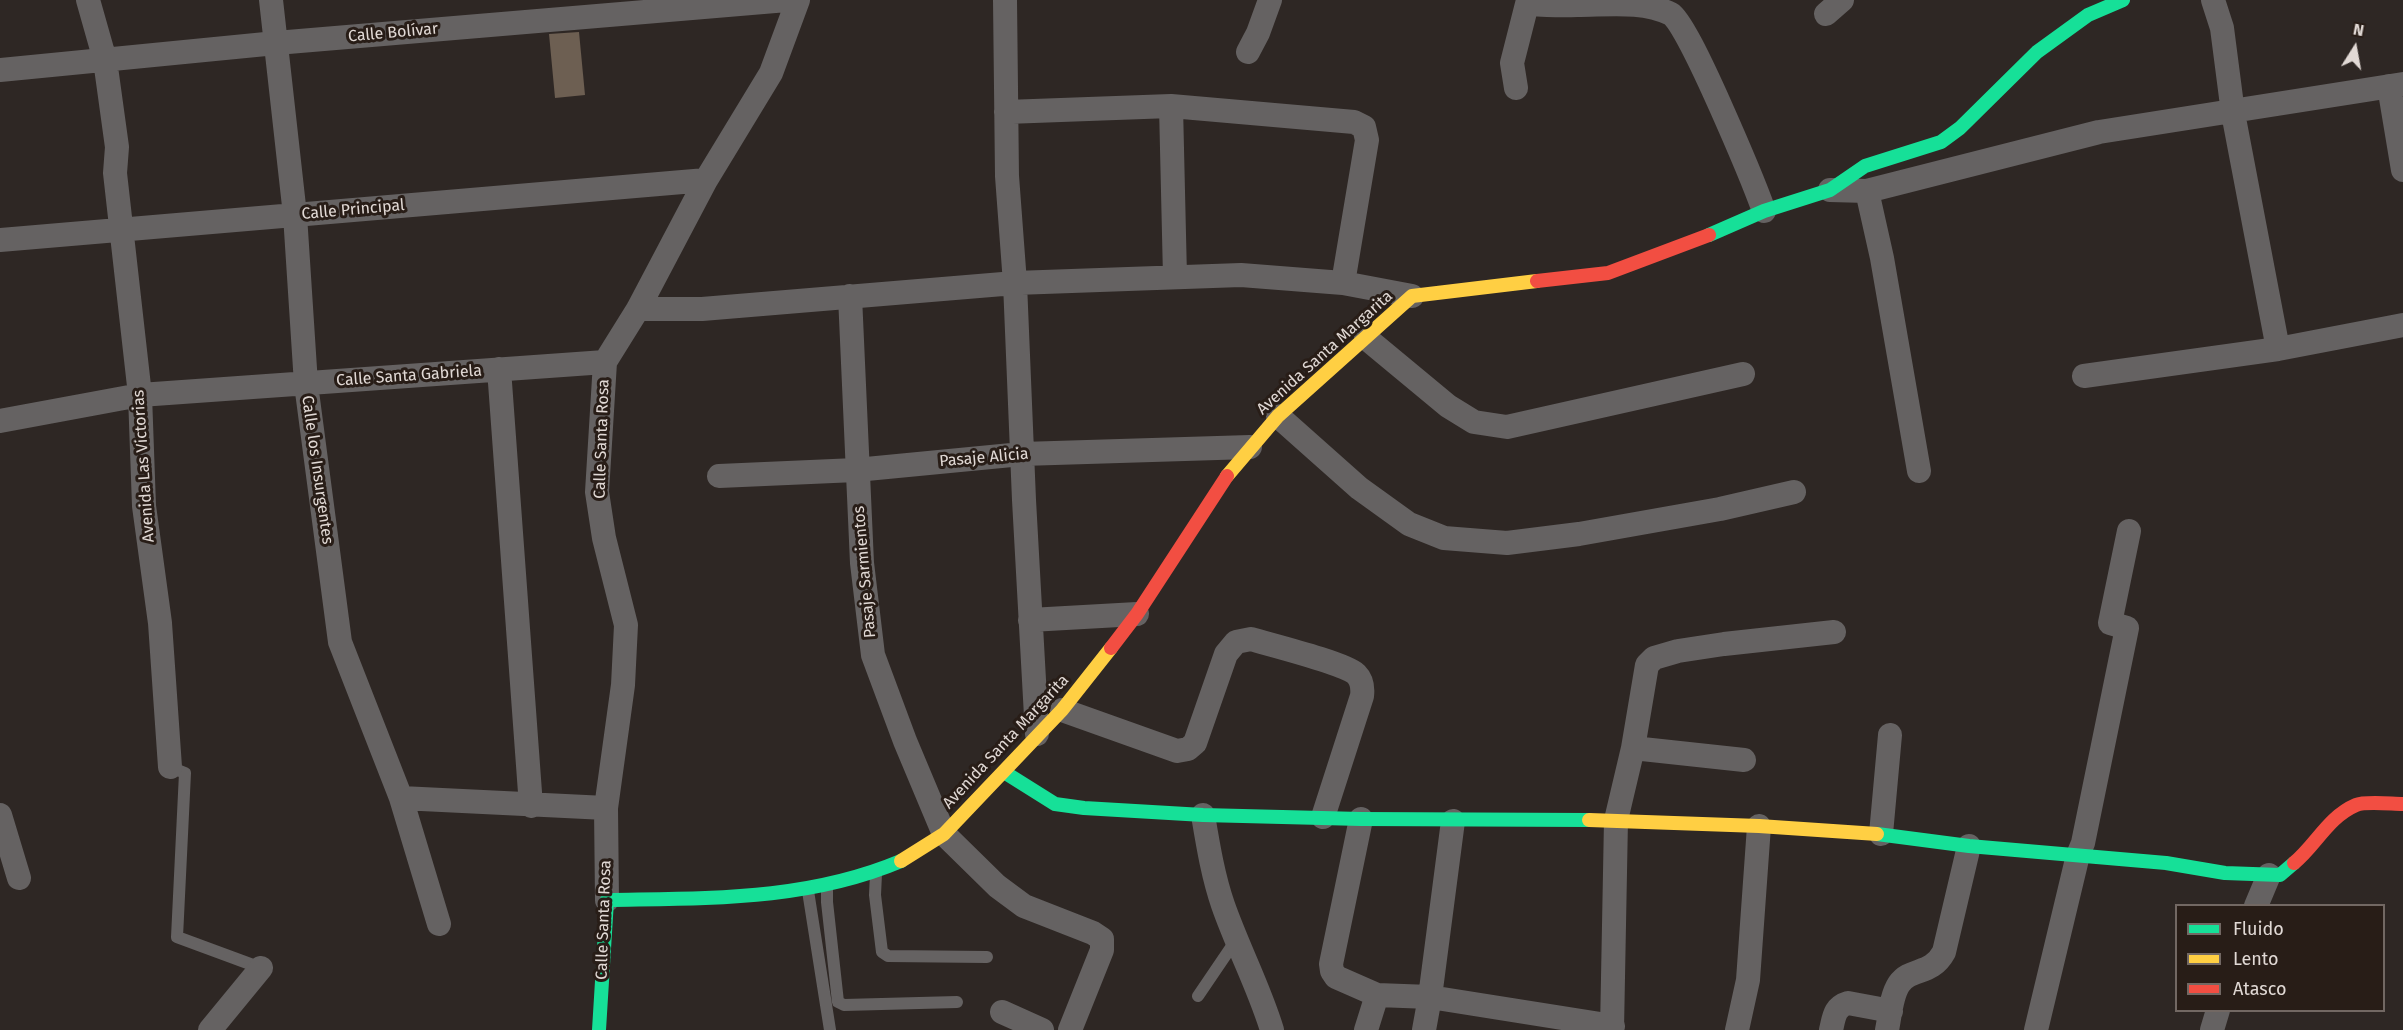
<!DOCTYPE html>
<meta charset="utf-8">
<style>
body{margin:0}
#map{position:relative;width:2403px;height:1030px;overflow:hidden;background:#2e2724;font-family:"Fira Sans",sans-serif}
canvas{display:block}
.legend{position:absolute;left:2175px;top:904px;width:210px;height:108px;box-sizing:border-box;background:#281d17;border:2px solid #726863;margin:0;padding:8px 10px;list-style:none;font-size:18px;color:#e1d9d5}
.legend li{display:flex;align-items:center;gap:12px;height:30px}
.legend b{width:30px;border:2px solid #726863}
.north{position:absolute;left:2325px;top:18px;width:60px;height:60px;-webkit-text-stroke:4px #281d17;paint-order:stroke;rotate:11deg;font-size:16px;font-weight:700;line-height:24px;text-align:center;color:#e1d9d5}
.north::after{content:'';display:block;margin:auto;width:21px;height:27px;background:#e1d9d5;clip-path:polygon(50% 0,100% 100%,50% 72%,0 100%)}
</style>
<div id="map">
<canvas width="2403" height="1030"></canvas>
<ul class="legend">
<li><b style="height:8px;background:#16e098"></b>Fluido</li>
<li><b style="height:8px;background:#ffcf43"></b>Lento</li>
<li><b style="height:8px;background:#f24e42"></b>Atasco</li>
</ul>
<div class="north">N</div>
</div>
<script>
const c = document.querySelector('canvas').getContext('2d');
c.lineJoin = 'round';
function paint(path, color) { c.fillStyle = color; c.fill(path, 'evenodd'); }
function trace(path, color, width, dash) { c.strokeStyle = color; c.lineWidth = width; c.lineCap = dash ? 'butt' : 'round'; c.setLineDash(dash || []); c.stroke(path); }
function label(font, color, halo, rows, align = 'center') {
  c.font = font + ' "Fira Sans",sans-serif'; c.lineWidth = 6; c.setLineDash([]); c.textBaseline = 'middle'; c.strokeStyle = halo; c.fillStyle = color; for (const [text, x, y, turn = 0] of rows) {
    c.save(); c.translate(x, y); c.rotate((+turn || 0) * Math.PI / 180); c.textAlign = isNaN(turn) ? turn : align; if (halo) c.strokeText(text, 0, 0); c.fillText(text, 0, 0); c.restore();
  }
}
paint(new Path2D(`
 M579 32 585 95 555 98 549 34Z`), '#6d5f52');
trace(new Path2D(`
 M170 767 185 773 177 937 261 968
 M876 874 875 895 882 952 888 956 987 957
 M827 886V902L838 1002 844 1005 957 1002
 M808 891 830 1030
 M1198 996 1236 940`), '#656262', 12);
trace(new Path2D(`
 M88 0 105 60 117 147 115 173 140 395 144 506 160 623 170 767
 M271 0 295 215 306 384 340 642 401 798 439 924
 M1005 0 1007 176 1015 283 1024 500 1037 734
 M2213 0 2222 28 2233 113 2278 349
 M1826 14 1842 0
 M1248 52 1258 33 1270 0
 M0 70 276 43 787 0
 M2389 86 2403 170
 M1516 88 1512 63 1527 4C1543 5 1560 6 1577 5 1608 5 1642 0 1671 14 1688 23 1754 183 1764 211
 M1171 106 1175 277
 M1006 112 1171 106 1354 122 1364 127 1367 140 1343 283
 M1830 190 1867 191 2099 132 2403 84
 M1867 191 1882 258 1919 471
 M0 240 706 180
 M850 296 862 563 873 655 905 741 944 834 997 886 1024 906 1093 933 1102 939V950L1070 1030
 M638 309H702L1015 283 1241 275 1343 283 1412 296
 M1366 338 1448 406 1474 422 1507 427 1743 374
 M499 369 531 806
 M2084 376 2278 349 2403 325
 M1278 416 1359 488 1409 524 1444 538 1507 543 1579 534 1720 509 1794 492
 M0 421 140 395 605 362
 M719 476 856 470 1022 454 1250 447
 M1030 620 1137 614
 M1062 710 1177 751 1188 749 1195 743 1226 654 1236 642 1251 639C1271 645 1344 663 1356 674 1362 680 1363 688 1362 696L1323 817
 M1633 748 1744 760
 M401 798 606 808
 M0 815 19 878
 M1203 815C1208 845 1213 876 1223 905 1238 948 1259 987 1272 1030
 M1361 819 1331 964 1332 971 1336 977 1377 995 1430 997 1613 1026
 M1881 834 1890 735
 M607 900 606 808 623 685 626 625 604 538 597 492 605 362 638 309 706 180 771 73 798 0
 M2256 906 2269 875
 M1002 1012 1042 1030
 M210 1030 261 968
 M1366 1030 1377 995
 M1424 1030 1430 997 1453 821
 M1612 1030 1616 820 1633 748 1647 665 1654 658 1678 651 1724 644 1834 632
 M1737 1030 1748 980 1759 826
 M1831 1030C1834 1018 1834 1007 1848 1003L1891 1011
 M1887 1030C1890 1016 1891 996 1899 984 1911 967 1931 976 1944 952L1969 846
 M2036 1030 2078 855 2083 843 2127 628 2110 623 2129 531
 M2212 1030 2218 1010`), '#656262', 24);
trace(new Path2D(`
 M1709 235 1764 211 1830 190 1865 166 1941 142 1960 128 2037 52 2088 15 2123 0
 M1004 772 1055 804 1084 808 1203 815 1361 819 1589 820
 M1877 834 1969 846 2166 863 2225 873 2280 875 2294 863
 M599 1030 607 900C708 898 806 901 901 861`), '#16e098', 14);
trace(new Path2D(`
 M1227 476 1278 416 1412 296 1537 281
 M1589 820 1759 826 1877 834
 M901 861 944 834 1062 710 1111 648`), '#ffcf43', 14);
trace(new Path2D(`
 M1537 281 1608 273 1709 235
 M1111 648 1137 614 1227 476
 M2294 863C2316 845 2328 817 2356 805 2365 801 2392 804 2403 804`), '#f24e42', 14);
label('16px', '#e1d9d5', '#281d17', [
 ["Calle Bolívar",393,33,-5],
 ["Calle Principal",353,210,-5],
 ["Avenida Santa Margarita",1325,353,-42],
 ["Calle Santa Gabriela",409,376,-4],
 ["Calle Santa Rosa",602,439,-88],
 ["Pasaje Alicia",984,458,-5],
 ["Avenida Las Victorias",144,466,-94],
 ["Calle los Insurgentes",317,470,82],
 ["Pasaje Sarmientos",865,572,-95],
 ["Avenida Santa Margarita",1006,742,-47],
 ["Calle Santa Rosa",604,920,-88]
]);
</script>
